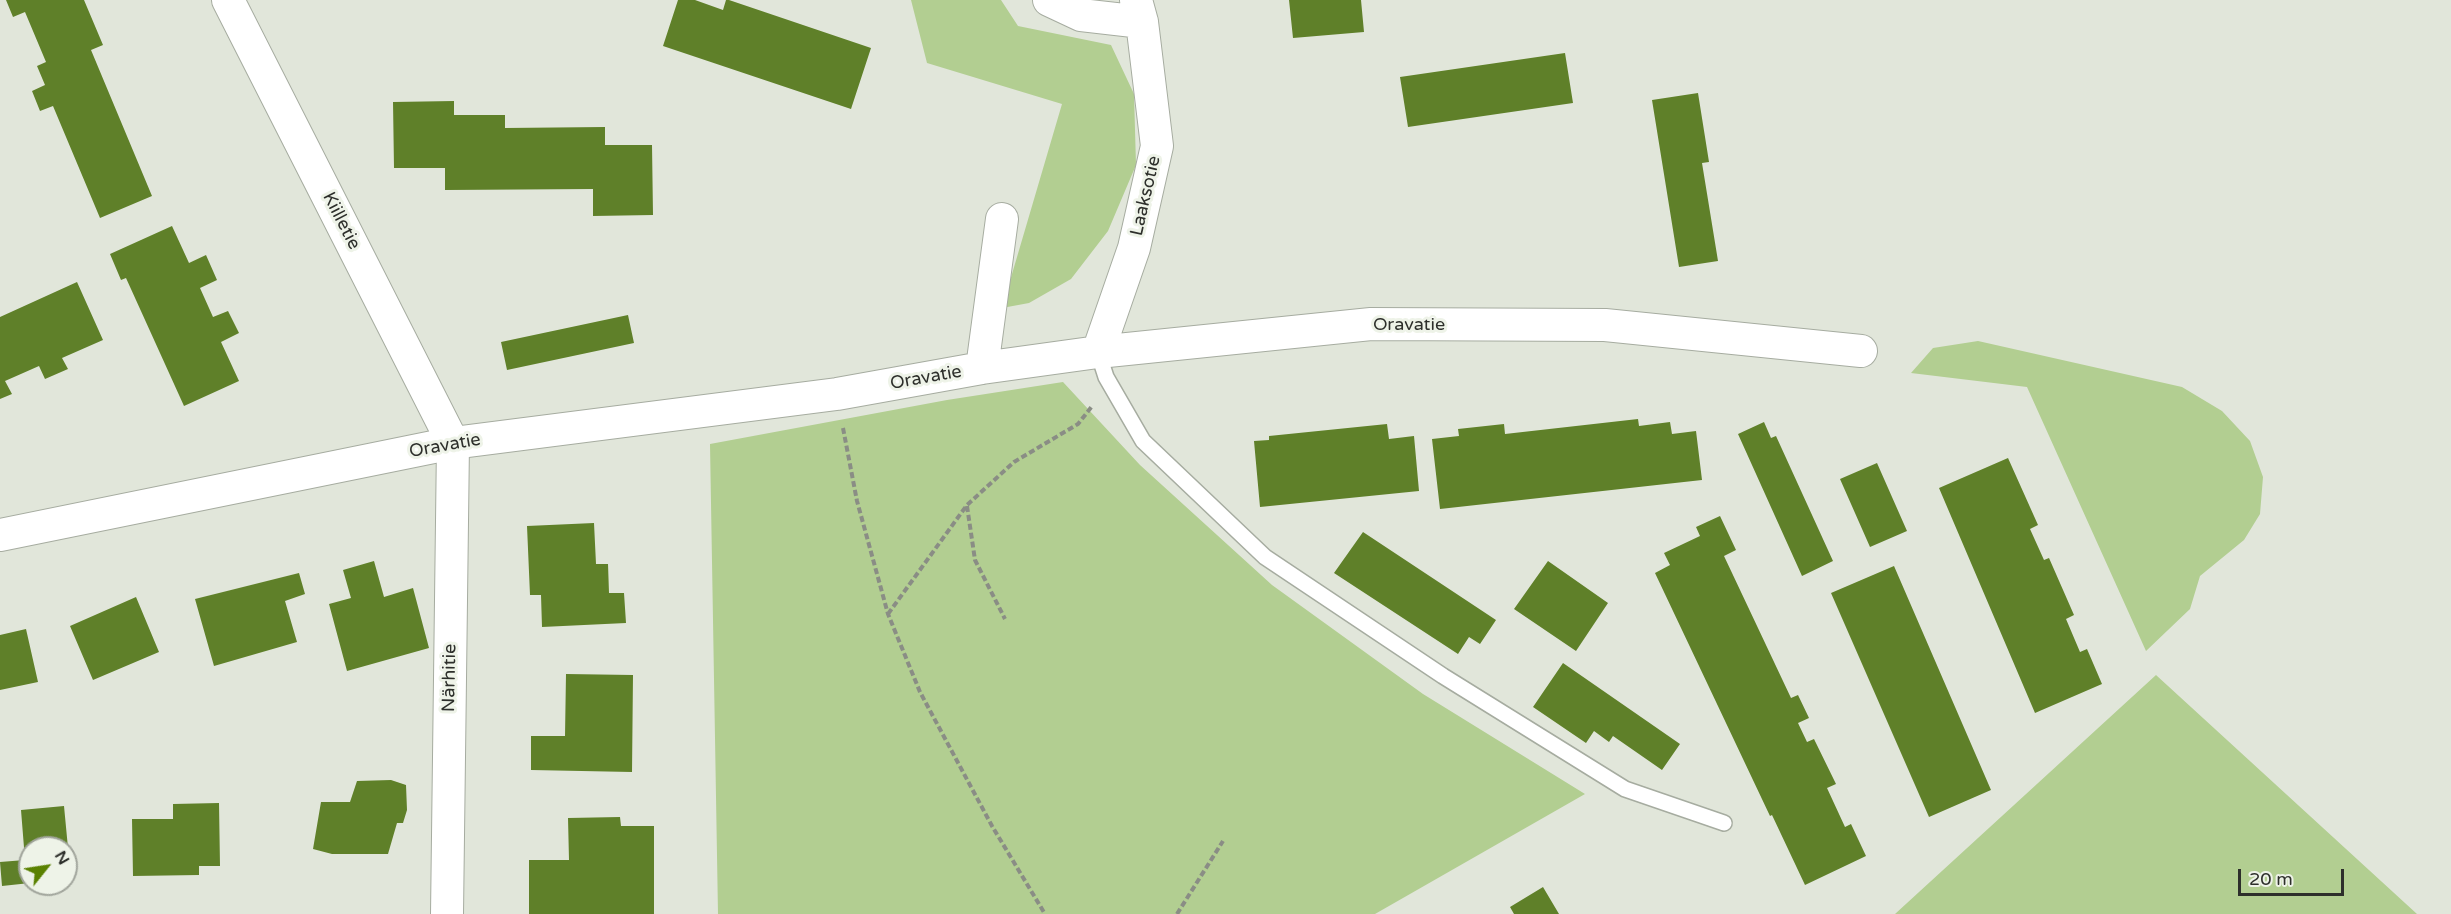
<!DOCTYPE html>
<meta charset="utf-8">
<style>
body{margin:0}
#map{position:relative;width:2451px;height:914px;overflow:hidden;background:#e1e6da;font-family:"Varela Round",sans-serif}
canvas{display:block}
.north{position:absolute;left:18px;top:836px;width:60px;height:60px;box-sizing:border-box;background:#eef3e8;border:2px solid #a1a59c;border-radius:50%;rotate:60deg;font-size:16px;font-weight:700;line-height:24px;text-align:center;color:#2d2f2b}
.north::after{content:'';display:block;margin:auto;width:21px;height:27px;background:#5a8101;clip-path:polygon(50% 0,100% 100%,50% 72%,0 100%)}
.scale{position:absolute;left:2238px;top:869px;width:106px;height:27px;box-sizing:border-box;border:3px solid #2d2f2b;border-top:0;padding-left:8px;font-size:18px;line-height:21px;white-space:nowrap;color:#2d2f2b;-webkit-text-stroke:4px #eef3e8;paint-order:stroke}
</style>
<div id="map">
<canvas width="2451" height="914"></canvas>
<div class="north">N</div>
<div class="scale">20 m</div>
</div>
<script>
const c = document.querySelector('canvas').getContext('2d');
c.lineJoin = 'round';
function paint(path, color) { c.fillStyle = color; c.fill(path, 'evenodd'); }
function trace(path, color, width, dash) { c.strokeStyle = color; c.lineWidth = width; c.lineCap = dash ? 'butt' : 'round'; c.setLineDash(dash || []); c.stroke(path); }
function label(font, color, halo, rows, align = 'center') {
  c.font = font + ' "Varela Round",sans-serif'; c.lineWidth = 6; c.setLineDash([]); c.textBaseline = 'middle'; c.strokeStyle = halo; c.fillStyle = color; for (const [text, x, y, turn = 0] of rows) {
    c.save(); c.translate(x, y); c.rotate((+turn || 0) * Math.PI / 180); c.textAlign = isNaN(turn) ? turn : align; if (halo) c.strokeText(text, 0, 0); c.fillText(text, 0, 0); c.restore();
  }
}
paint(new Path2D(`
 M911 0H1001L1018 26 1111 45 1134 94 1136 165 1108 231 1071 279 1029 303 1002 308 1062 104 927 63Z
 M1978 341 2182 387 2222 411 2250 441 2263 477 2260 514 2244 540 2200 576 2190 609 2146 651 2027 387 1911 373 1933 348Z
 M1063 382 1140 465 1272 585 1423 694 1585 794 1375 914H718L710 444 947 400Z
 M2156 675 2417 914H1895Z`), '#b2ce91');
paint(new Path2D(`
 M6 0H84L103 45 91 50 152 196 100 218 53 106 40 111 32 91 45 85 37 66 46 62 25 12 13 17Z
 M678 0H695L723 10 726 0H729L871 48 851 109 663 46Z
 M1289 0H1361L1364 32 1293 38Z
 M1565 53 1573 103 1408 127 1400 77Z
 M1698 93 1709 162 1702 163 1718 261 1679 267 1652 100Z
 M454 101V115H505V128L605 127V145H652L653 215 593 216V189L445 190V168H394L393 102Z
 M172 226 189 263 206 255 217 280 200 288 213 317 228 311 239 333 221 342 239 381 184 406 126 278 121 280 110 254Z
 M77 282 103 340 62 358 68 369 45 379 39 366 5 381 12 394 0 399V317Z
 M628 315 634 343 507 370 501 342Z
 M1638 419 1639 426 1670 422 1672 434 1696 431 1702 480 1440 509 1432 439 1459 436 1458 429 1504 424 1505 434Z
 M1764 422 1771 438 1776 436 1833 561 1802 576 1738 434Z
 M1387 424 1389 439 1414 436 1419 491 1260 507 1254 441 1269 440V436Z
 M2008 458 2038 525 2030 529 2044 560 2049 558 2074 615 2066 619 2080 652 2087 649 2102 684 2035 713 1939 488Z
 M1877 463 1907 531 1870 547 1840 479Z
 M1720 516 1736 550 1724 556 1791 698 1798 695 1809 718 1798 723 1807 742 1814 739 1836 784 1827 788 1845 827 1851 824 1866 856 1805 885 1772 815 1770 816 1655 573 1670 565 1664 553 1700 536 1696 527Z
 M594 523 596 564H608L609 593H624L626 623 542 627 541 595H530L527 526Z
 M1363 532 1496 620 1480 644 1469 637 1458 654 1334 573Z
 M374 561 384 597 413 588 429 648 347 671 329 604 351 598 343 570Z
 M1548 561 1608 603 1576 651 1514 609Z
 M1894 566 1991 790 1929 817 1831 593Z
 M299 573 305 594 285 601 297 642 214 666 195 599Z
 M136 597 159 652 93 680 70 626Z
 M26 629 38 682 0 690V635Z
 M1563 663 1680 744 1662 770 1613 736 1609 742 1594 731 1586 743 1533 707Z
 M566 674 633 675 632 772 531 770V736H565Z
 M391 780 406 785 407 810 403 823H397L388 854H332L313 849 321 802H350L357 781Z
 M219 803 220 866H199V875L133 876 132 819H173V804Z
 M64 806 68 848H30V883L2 886 0 862 25 860 21 810Z
 M620 817 621 826H654V914H529V860H569L568 818Z
 M1543 887 1559 914H1514L1510 907Z`), '#5f8029');
const lane = new Path2D(`
 M1098 352 1106 377 1143 441 1265 557 1443 676 1625 789 1724 823`);
const street = new Path2D(`
 M228 0 453 443 447 914
 M1049 0 1081 15 1142 22
 M1098 352 1134 248 1157 146 1142 22 1136 0
 M982 368 1002 219
 M0 535 453 443 837 394 982 368 1098 352 1371 324 1605 325 1861 351`);
trace(lane, '#a6aca0', 18);
trace(street, '#a6aca0', 34);
trace(new Path2D(`
 M843 428 857 501 888 614 920 692 992 826 1045 914
 M967 506 975 560 1005 619
 M888 614 967 505 1014 462 1078 424 1093 405
 M1177 914 1223 841`), '#8a8d85', 4, [6, 3]);
trace(lane, '#fff', 15);
trace(street, '#fff', 32);
label('18px', '#2d2f2b', '#eef3e8', [
 ["Laaksotie",1146,196,-77],
 ["Kiilletie",341,221,63],
 ["Oravatie",1409,325],
 ["Oravatie",926,378,-10],
 ["Oravatie",445,446,-10],
 ["Närhitie",450,678,-89]
]);
</script>
